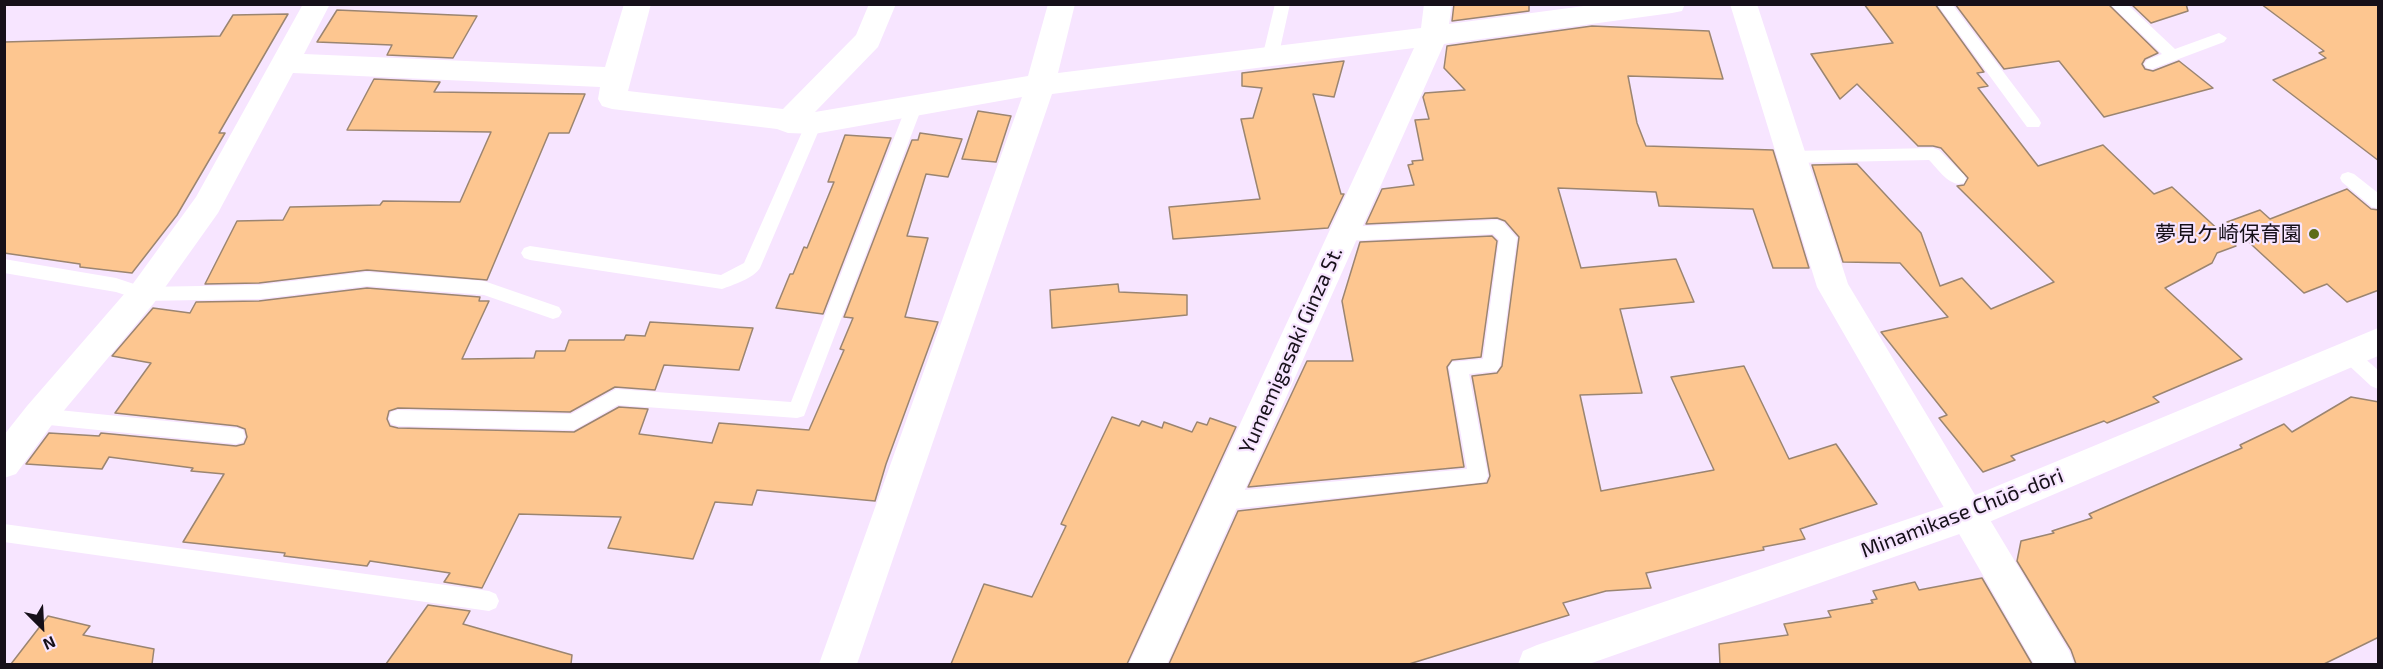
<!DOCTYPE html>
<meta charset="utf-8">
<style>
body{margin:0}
#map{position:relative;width:2383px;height:669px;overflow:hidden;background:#f7e5ff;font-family:"Exo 2",sans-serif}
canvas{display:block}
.frame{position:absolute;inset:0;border:6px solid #161019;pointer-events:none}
.north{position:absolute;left:12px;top:597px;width:60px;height:60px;-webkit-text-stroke:4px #f7e5ff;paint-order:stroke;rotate:156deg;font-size:16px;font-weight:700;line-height:24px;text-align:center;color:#161019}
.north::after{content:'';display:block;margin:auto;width:21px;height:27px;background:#161019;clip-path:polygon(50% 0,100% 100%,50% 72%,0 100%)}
</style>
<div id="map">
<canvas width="2383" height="669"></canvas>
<div class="frame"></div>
<div class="north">N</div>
</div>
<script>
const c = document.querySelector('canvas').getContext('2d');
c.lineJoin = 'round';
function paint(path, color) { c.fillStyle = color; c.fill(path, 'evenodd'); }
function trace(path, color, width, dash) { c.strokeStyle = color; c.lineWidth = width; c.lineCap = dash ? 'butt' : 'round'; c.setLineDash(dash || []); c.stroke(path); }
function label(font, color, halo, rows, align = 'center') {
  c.font = font + ' "Exo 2","Noto Sans JP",sans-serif'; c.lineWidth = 4.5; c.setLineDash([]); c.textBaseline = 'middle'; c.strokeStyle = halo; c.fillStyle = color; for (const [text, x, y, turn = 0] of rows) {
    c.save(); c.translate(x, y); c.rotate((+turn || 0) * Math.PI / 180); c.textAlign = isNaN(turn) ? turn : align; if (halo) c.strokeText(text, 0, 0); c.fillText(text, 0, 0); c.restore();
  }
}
const building = new Path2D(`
 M1454 4H1529V11L1452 21Z
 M1864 4H1935L1984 72 1977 73 1988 86 1978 88 2038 166 2103 145 2154 194 2172 187 2236 246 2217 253 2212 263 2165 288 2242 359 2153 397 2159 402 2107 423 2104 421 2011 456 2015 460 1983 472 1939 418 1947 415 1881 332 1948 317 1900 263 1843 262 1812 165 1857 164 1921 233 1940 286 1962 278 1991 309 2054 282 1957 186 1964 185 1968 178 1941 148 1933 146H1918L1857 84 1840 99 1811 54 1893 43Z
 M1955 4H2108L2158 53 2145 59 2142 64 2145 69 2153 71 2179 61 2213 88 2104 117 2059 61 2004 69Z
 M2131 4H2186L2188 11 2151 23Z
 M2261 4H2379V161L2273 80 2326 58 2319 53 2324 51Z
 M337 10 477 16 453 58 387 55 392 45 317 42Z
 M288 14 219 133H225L177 215 132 273 80 267V264L4 253V42L220 36 233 15Z
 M1592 26 1709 31 1723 79 1628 76 1637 123 1646 146 1773 150 1809 268H1773L1753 209 1659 206 1656 192 1558 188 1581 268 1676 259 1694 302 1620 309 1642 393 1580 395 1601 491 1714 470 1671 377 1744 366 1789 459 1836 444 1877 504 1800 529 1805 539 1763 547 1764 550 1646 573 1651 588 1606 591 1563 603 1569 615 1409 664H1169L1238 511 1487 483 1490 476 1472 376 1497 373 1502 366 1519 237 1505 221 1497 218 1366 224 1382 189 1414 185 1408 165 1413 164 1412 161 1423 160 1415 120 1429 119 1423 97 1425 93 1465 90 1444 68 1447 46Z
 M1344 61 1334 97 1313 94 1341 194H1344L1328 228 1173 239 1169 207 1260 199 1241 119 1253 118 1262 88 1242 86V73Z
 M374 79 440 82 434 92 585 94 569 133H549L487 280 367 270 259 283 205 284 237 221 283 220 290 207 380 205 383 201 460 202 491 132 347 130Z
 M978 111 1011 116 996 162 962 159Z
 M920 133 962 139 948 177 926 174 907 236 928 238 905 317 938 322 886 464 875 501 757 490 752 505 715 502 693 559 608 548 621 517 519 514 482 588 444 582 450 573 370 561 367 566 284 556 285 553 183 542 224 474 191 471 193 468 109 457 102 469 26 464 49 433 99 436 101 433 236 446 244 444 247 437 245 429 237 426 115 413 151 363 112 356 153 308 190 313 196 302 259 301 367 288 480 297 479 301H489L462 359 534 358 536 351H565L569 340H624L626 335 645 336 650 322 753 328 739 370 664 365 655 390 615 387 570 412 398 408 389 411 387 419 390 426 398 428 574 432 619 407 648 409 639 434 712 443 719 423 809 430 844 350 840 349 853 318 844 317 912 140H918Z
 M845 135 891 138 823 314 776 308 790 274H793L804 247 807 248 834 182H828Z
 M2347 189 2371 209 2379 210V290L2347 302 2327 284 2304 293 2227 222 2260 210 2270 219Z
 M1492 236 1497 241 1481 357 1452 360 1447 367 1464 467 1248 487 1307 361H1353L1342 301 1360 242Z
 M1118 284 1119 292 1187 295V315L1052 328 1050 290Z
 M2351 397 2379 402V637L2324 664H2076L2071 650 2017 561 2021 541 2054 533 2052 531 2092 518 2089 514 2242 448 2240 445 2284 424 2292 432Z
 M1112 417 1139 426 1142 421 1162 428 1164 422 1192 432 1197 422 1207 425 1210 418 1236 427 1127 664H951L984 584 1032 597 1066 526 1061 524Z
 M1982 578 2032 664H1720L1719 644 1788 635 1784 624 1831 617 1828 611 1873 603 1871 600 1877 599 1873 591 1915 582 1919 590Z
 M428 605 470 611 463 624 572 655 571 664H386Z
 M48 616 90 626 83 635 154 649 152 664H11Z`);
paint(building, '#fdc690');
trace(building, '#9b8571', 1.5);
paint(new Path2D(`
 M1275 4H1290L1278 58 1275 62H1265L1262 58Z
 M1937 4H1952L2039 119 2041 123 2039 127H2027Z
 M2110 4H2127L2175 49 2219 33 2227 38 2224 42 2152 69 2147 68 2144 64 2147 60 2162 54Z
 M914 101 920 103 922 107 804 416 797 418 618 405 574 430 398 426 391 424 389 418 391 412 398 410 571 414 616 389 791 402 906 107 908 103Z
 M814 117 820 119 822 123 760 268C754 278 733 285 722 289L530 260 524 258 521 253 524 248 530 246 721 275 744 263 806 123 808 119Z
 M1933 148 1939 150 1964 175 1966 179 1964 183C1950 188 1938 169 1929 160L1792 163 1786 161 1784 157 1786 153 1792 151Z
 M2348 172 2354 174 2378 193V208L2372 207 2342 182 2340 178 2342 174Z
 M1497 220 1503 222 1517 238 1500 366 1497 371 1469 374 1488 476 1485 482 1223 510 1216 507 1213 501 1216 495 1223 492 1467 469 1449 367 1452 362 1483 359 1499 240 1493 234 1344 241 1338 239 1335 234 1338 229 1344 227Z
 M4 259 116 278 143 287 259 285 367 272 484 281 559 307 562 312 559 317 553 319 484 295 367 286 259 299 143 301 116 292 4 273Z
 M2349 347 2355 350 2378 370V389L2371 386 2343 360 2340 355 2343 350Z
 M39 408 236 428 243 430 245 436 243 442 236 444 39 424 32 422 30 416 32 410Z
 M4 524 489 591 496 594 499 601 496 608 489 611 4 542Z`), '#fff');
paint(new Path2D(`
 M303 4H330L304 54 605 67 624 4H651L628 91 783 109 856 35 869 4H896L878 47 815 112 1028 76 1048 4H1075L1058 73 1421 28 1424 4H1452L1449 24 1599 4H1685L1682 11 1672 13 1444 44 1167 664H1129L1414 48 1052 94 857 664H819L1022 97 814 134 788 133 777 129 612 109 602 106 598 99 600 87 293 73 218 213 154 303 51 426 16 474 4 478V435L27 406 132 285 196 197Z
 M1730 4H1757L1848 284 2069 651 2074 664H2034L1817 287Z`), '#fff');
paint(new Path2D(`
 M2378 328V356L1968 531 1589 664H1518L1523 651 1537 645 1961 501Z`), '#fff');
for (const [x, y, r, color] of [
 [2314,234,6,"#5d6d18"]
]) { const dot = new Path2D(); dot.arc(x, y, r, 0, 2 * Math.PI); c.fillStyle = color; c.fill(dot); trace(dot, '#f7e5ff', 2); }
label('21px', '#161019', '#f7e5ff', [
 ["夢見ケ崎保育園",2302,234]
], 'right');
label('21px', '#161019', '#f7e5ff', [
 ["Yumemigasaki Ginza St.",1291,350,-66],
 ["Minamikase Chūō-dōri",1962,513,-21]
]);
</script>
